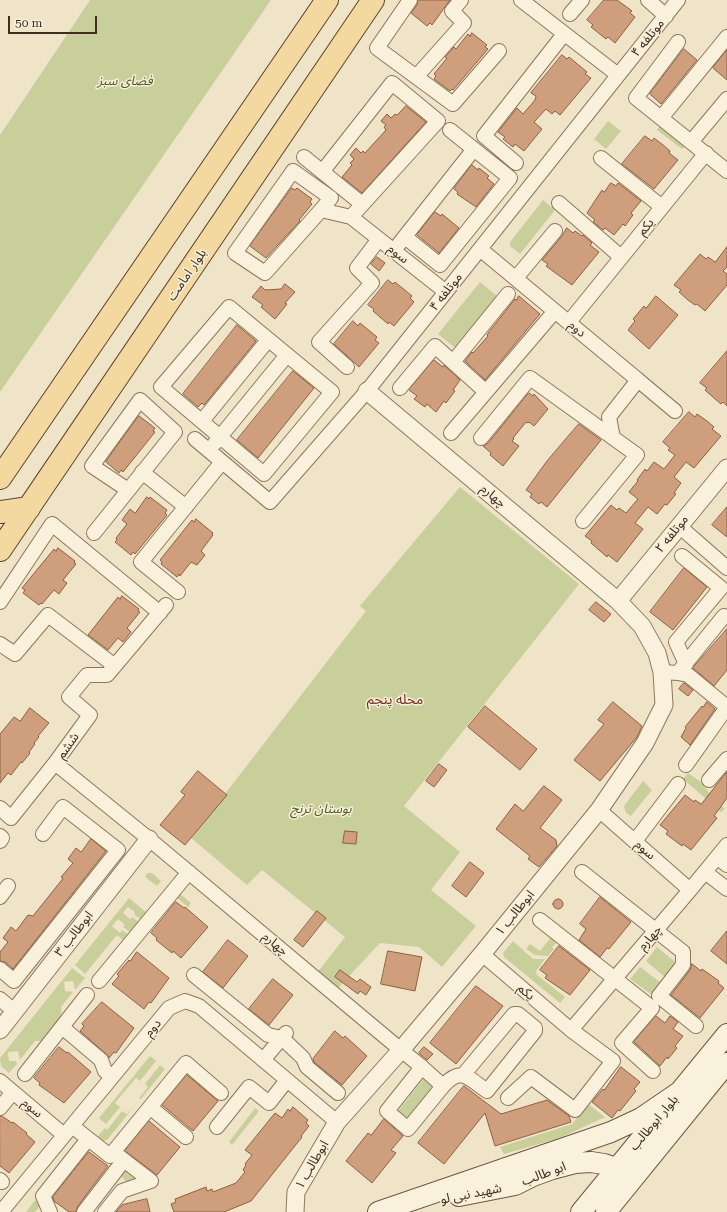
<!DOCTYPE html>
<meta charset="utf-8">
<style>
body{margin:0}
#map{position:relative;width:727px;height:1212px;overflow:hidden;background:#f0e4c8;font-family:"Roboto Serif",serif}
canvas{display:block}
.scale{position:absolute;left:8px;top:16px;width:89px;height:18px;box-sizing:border-box;border:2px solid #3d2e20;border-top:0;padding-left:5px;font-size:12px;line-height:14px;white-space:nowrap;color:#3d2e20;-webkit-text-stroke:3px #f7eed8;paint-order:stroke}
</style>
<div id="map">
<canvas width="727" height="1212"></canvas>
<div class="scale">50 m</div>
</div>
<script>
const c = document.querySelector('canvas').getContext('2d');
c.lineJoin = 'round';
function paint(path, color) { c.fillStyle = color; c.fill(path, 'evenodd'); }
function trace(path, color, width, dash) { c.strokeStyle = color; c.lineWidth = width; c.lineCap = dash ? 'butt' : 'round'; c.setLineDash(dash || []); c.stroke(path); }
function label(font, color, halo, rows, align = 'center') {
  c.font = font + ' "Roboto Serif","Noto Sans Arabic",serif'; c.lineWidth = 3; c.setLineDash([]); c.textBaseline = 'middle'; c.strokeStyle = halo; c.fillStyle = color; for (const [text, x, y, turn = 0] of rows) {
    c.save(); c.translate(x, y); c.rotate((+turn || 0) * Math.PI / 180); c.textAlign = isNaN(turn) ? turn : align; if (halo) c.strokeText(text, 0, 0); c.fillText(text, 0, 0); c.restore();
  }
}
paint(new Path2D(`
 M90 0H271L0 392V135Z
 M608 121 621 131 606 149 594 139Z
 M661 124 687 144 682 149 657 130Z
 M543 200 555 210 520 254 510 246V242Z
 M480 282 497 296 455 348 438 334Z
 M460 487 579 584 404 806 460 852 431 890 476 926 442 967 419 947 380 943 337 989 317 973 345 937 262 870 247 885 191 838 366 611 360 606Z
 M688 773 701 782 710 794 725 809 721 812 683 779Z
 M643 781 652 790 631 816 626 813 624 806Z
 M147 873H152L161 881 157 886 145 877Z
 M180 894 191 903 188 907 177 898Z
 M129 898 147 913 141 920 134 914 135 912 128 907 123 913 130 919 132 917 139 922 131 933 123 927 125 925 118 919 112 926 120 933 122 930 129 935 124 941 117 935 85 974 75 965Z
 M554 933 560 939 552 947 554 949 548 956 535 955 526 949 530 944 540 951Z
 M513 941 533 959H545L536 971 537 975 565 997 560 1003 504 957 503 953Z
 M657 947 674 961 676 967 666 978 646 961Z
 M640 967 661 983 652 995 630 979Z
 M72 968 85 978 75 990 73 981 64 982 65 991 73 992 61 1007 62 1020 47 1041H35L20 1060 18 1051 8 1052 9 1061H16L17 1064 9 1073 1 1066 0 1058Z
 M150 1056 156 1061 140 1081 136 1078 115 1103 120 1107 106 1124 99 1118Z
 M160 1065 165 1069 141 1099 139 1098 148 1087 145 1084Z
 M426 1076 432 1084V1091L404 1124 395 1115Z
 M136 1104 107 1140 103 1141 97 1137 105 1128 107 1130 122 1111 127 1114Z
 M588 1104 605 1117 560 1138 504 1154 500 1147 572 1124Z
 M255 1108 259 1111 232 1145 229 1142Z
 M125 1169 141 1182 138 1185 131 1180 128 1183 119 1175Z
 M35 1200 40 1206 35 1212H26Z`), '#c9cf9b');
const building = new Path2D(`
 M418 0H450L432 25 430 23 427 26 411 13 417 5Z
 M604 0H617L632 11 630 13 635 17 615 43 608 37 606 39 591 27 593 25 587 20Z
 M472 33 487 45 485 47 488 49 453 90 452 89 450 91 434 79 436 76 434 74 447 58 445 57 454 47 456 49 468 34 470 36Z
 M684 49 697 60 661 104 650 94Z
 M727 50V80L713 68Z
 M562 55 567 59 569 57 587 72 585 74 591 78 560 115 555 111 552 114 546 109 534 122 542 129 524 151 515 144 513 147 503 139 505 137 498 132 517 108 523 114 535 100 536 96 531 93Z
 M406 106 426 122 362 193 342 177 352 165 350 163 354 159 350 155 356 148 361 153 363 151 365 153 386 130 384 127 386 125 381 121 387 114 391 118 395 114 397 115Z
 M645 136 652 141 654 138 663 145 670 151 669 153 678 160 654 189 622 164Z
 M472 165 478 170 479 168 489 176 487 178 494 184 476 207 457 194 458 192 454 189Z
 M611 183 616 186 618 183 641 201 631 213 633 215 625 226 623 224 614 235 605 228 603 230 593 222 595 220 587 213 602 190 604 192Z
 M292 188 295 190 297 188 312 199 310 202 312 204 299 220 300 221 266 258 250 246Z
 M435 212 441 216 442 214 459 228 439 253 417 235Z
 M567 228 573 233 575 231 582 236 583 235 592 243 590 245 599 252 572 285 546 266 548 264 542 260 562 236Z
 M727 247V267L723 271 727 274V285L705 311 697 304 695 305 688 300 679 292 681 290 674 285 700 254 706 259 708 257 715 262Z
 M377 257 385 263 379 271 371 264Z
 M388 280 393 284 395 282 412 296 410 298 414 302 394 326 389 322 388 324 373 311 374 309 368 305Z
 M285 284 295 292 285 303 287 304 275 319 261 307 263 305 252 297 261 286 265 290 281 289Z
 M519 296 540 314 485 380 465 361 472 352 473 353 488 336 487 335 489 332 515 299 516 300Z
 M656 296 678 315 649 349 628 330 635 321 633 319 644 306 646 308Z
 M353 321 358 326 360 323 377 337 375 340 379 343 359 367 334 344Z
 M237 325 256 341 204 405 202 403 198 407 183 394Z
 M727 351V406L723 402 721 404 714 398 705 390 707 388 700 383Z
 M434 360 443 367 444 365 460 380 453 390 455 391 446 403 444 401 436 412 427 404 425 407 414 399 417 396 409 390Z
 M293 371 314 388 258 458 237 440Z
 M529 393 533 396 534 394 548 409 534 426 529 422 528 423 526 422 513 438 514 439 512 441 519 446 503 466 490 455 491 453 483 446 488 443Z
 M689 412 695 417 697 414 707 421 714 427 712 429 721 436 694 468 686 462 674 477 681 483 674 493 676 494 667 505 665 504 657 514 648 507 635 523 643 529 617 562 608 555 607 557 591 543 592 541 585 536 611 505 617 510 619 508 626 513 638 499 629 492 638 481 637 480 645 469 647 471 654 462 664 469 675 455 668 450 670 448 663 442Z
 M139 416 155 428 153 431 155 432 123 472 121 470 119 473 106 462Z
 M579 424 601 440 547 507 541 502 539 504 530 497 532 494 526 490 547 461Z
 M147 497 149 499 150 497 167 510 165 513 167 515 135 554 133 552 131 555 115 542 117 540 116 538 127 524 122 520 130 509 135 513Z
 M727 507V537L712 525Z
 M196 519 213 533 212 534 213 535 201 551 205 555 197 565 191 562 180 576 179 574 177 577 161 564 162 562 160 560 192 520 194 522Z
 M58 548 75 561 74 563 76 564 63 580 67 583 59 594 54 590 42 604 41 603 39 605 23 593 25 590 22 588 54 549 56 551Z
 M684 568 707 587 673 630 650 612Z
 M122 596 139 609 138 611 140 612 127 628 131 632 123 642 118 638 108 650 88 635 118 597 120 599Z
 M596 602 611 614 604 622 589 610Z
 M727 629V670L714 686 693 668Z
 M684 683 693 690 688 696 679 689Z
 M613 702 642 726 637 737 600 781 574 760 604 724 598 720Z
 M707 702 715 709 690 745 681 737 686 728 685 727 702 706 703 707Z
 M485 706 537 749 520 770 468 727Z
 M30 708 49 723 38 736 39 737 34 743 35 744 29 752 30 753 22 763 21 762 11 775 8 773 0 783V734L14 717 20 721Z
 M439 764 447 770 434 787 426 781Z
 M198 771 227 795 185 845 160 825 185 795 181 792Z
 M727 772V798L714 816 717 818 691 850 683 844 682 846 666 834 668 831 660 825 685 795 694 802 695 800 701 804Z
 M544 786 562 800 540 828 556 840 557 846 539 867 528 859 530 856 496 829 515 804 523 811Z
 M345 831 357 832 356 844 343 843Z
 M91 839 106 851 13 969 5 962 0 961V952L8 942 3 938 11 927 16 931 28 915 33 916 61 881 63 878 61 877 73 863 68 859 76 848 81 852Z
 M470 862 484 873 466 897 452 886Z
 M600 897 631 922 609 949 607 948 600 957 579 940 586 929 580 924Z
 M553 904a5 5 0 1 1 10 0a5 5 0 1 1-10 0Z
 M176 902 184 908 185 907 208 927 181 958 173 951 172 953 156 940 157 938 151 933Z
 M317 911 326 918 303 947 294 940Z
 M727 931V964L711 951Z
 M228 940 248 956 223 988 203 972Z
 M559 946 590 970 570 995 545 978 547 975 540 970Z
 M388 951 422 957 415 991 381 984Z
 M137 952 169 978 151 1003 149 1002 144 1009 112 984 119 976 117 974 129 960 130 961Z
 M692 964 701 971 702 969 712 976 719 981 718 983 724 988 700 1018 671 995 690 970Z
 M340 970 357 982 360 979 371 987 366 995 360 991 358 994 335 977Z
 M273 979 293 995 269 1025 249 1009Z
 M476 986 503 1006 456 1064 430 1043Z
 M102 1002 134 1028 116 1053 114 1052 109 1058 106 1054 80 1031 84 1026 82 1024Z
 M656 1016 665 1023 670 1016 678 1022 673 1029 683 1036 675 1046 677 1048 668 1059 667 1057 660 1066 634 1042Z
 M335 1031 343 1038 345 1036 367 1056 342 1085 314 1062 313 1059Z
 M59 1047 67 1053 68 1052 91 1072 64 1103 39 1085 40 1083 34 1078Z
 M424 1047 433 1054 427 1060 419 1053Z
 M621 1067 640 1082 634 1089 636 1091 620 1111 618 1110 612 1118 592 1102 603 1089 604 1090Z
 M187 1075 218 1101 193 1131 162 1105Z
 M464 1086 501 1114 547 1100 569 1116 571 1122 495 1146 485 1113 444 1164 418 1143Z
 M293 1107 308 1120 306 1123 309 1126 301 1136 302 1137 251 1201 224 1212H174L171 1204 176 1202 175 1199 206 1187 207 1191 212 1189 213 1192 236 1183 245 1172 243 1170 246 1165 245 1164 252 1155 245 1150 275 1113 282 1118 288 1109 290 1111Z
 M0 1116H2L12 1123 13 1122 27 1133 26 1134 35 1142 9 1173 0 1166Z
 M384 1119 403 1136 391 1150 396 1153 372 1183 346 1161 368 1133 371 1135Z
 M149 1121 180 1147 157 1175 125 1151Z
 M89 1152 108 1166 77 1207 76 1212H69L54 1201 53 1197Z
 M147 1199 150 1212H116L122 1205Z`);
paint(building, '#cf9f7d');
trace(building, '#8d5f41', 1);
const minor = new Path2D(`
 M410 0 377 48 453 104 499 51
 M521 0 618 75
 M648 0 666 16
 M570 14 582 0
 M678 42 636 98 727 171
 M416 77 464 23 452 11 461 0
 M661 118 727 37
 M691 142 727 99
 M304 157 362 204
 M601 158 662 207
 M516 163 484 136 564 34
 M322 172 392 83 438 121 351 217
 M559 203 621 257
 M321 210 331 198 293 171 235 253 265 273 321 210 351 217 446 292
 M405 237 440 265 510 178 450 130
 M399 244 474 149
 M480 249 638 380 609 417 613 438
 M516 278 555 231
 M229 307 332 392 264 474 161 387Z
 M569 322 706 153
 M453 362 508 294
 M347 367 319 342 372 283 357 268 379 239
 M638 380 675 411
 M400 388 435 346 486 392
 M202 421 268 340
 M451 433 555 311
 M481 438 530 378 637 455 583 521
 M195 439 270 502 367 391 678 0
 M215 443 287 355
 M142 472 186 507
 M679 526 727 568
 M94 533 175 432 140 400 92 466 128 490
 M682 556 721 588 676 642 686 664
 M178 592 141 562 222 462
 M0 602 52 524 160 613
 M166 605 107 675H87L69 697 90 715 55 763 149 839 401 1050 422 1067 424 1069 443 1086 408 1129 387 1111 422 1067
 M0 644 15 654 48 615 115 666
 M681 669 724 616
 M662 672 678 673 688 675 727 707
 M686 765 727 707
 M709 780 727 759
 M0 808 11 818 55 763
 M599 810 690 890
 M0 836 2 838 0 841
 M635 841 678 784
 M717 857 727 865
 M582 872 683 952V965L659 996 696 1026
 M705 872 727 889
 M0 897 8 886
 M540 920 652 1008 622 1043 653 1071
 M482 954 571 1030 613 1061 575 1110 531 1077 508 1098
 M0 969 14 981 118 850 63 807 43 834
 M194 975 268 1035 282 1038 303 1058 307 1067 338 1093
 M99 981 189 872
 M0 999 14 1011
 M62 1027 101 1060 105 1071 112 1077
 M571 1030 690 890 727 845
 M263 1060 286 1033
 M25 1074 87 995
 M0 1081 64 1135
 M443 1086C462 1066 468 1078 487 1091L535 1031V1028L518 1014H514L464 1074
 M150 1107 186 1137
 M0 1108 13 1092
 M72 1126 110 1156 186 1063 221 1093
 M217 1127 249 1087 269 1103 287 1080
 M116 1154 151 1181
 M0 1180 2 1182
 M1 1212 169 1008 185 1001 199 1006 337 1122
 M50 1212 43 1196 88 1139
 M84 1212 124 1160
 M105 1212 122 1191 151 1181`);
const tertiary = new Path2D(`
 M618 601 727 468
 M0 1030 149 839
 M295 1212 296 1192 337 1122 401 1050 482 954 599 810 645 743 664 705 662 672 657 653 642 626 618 601 367 391`);
const secondary = new Path2D(`
 M459 1196 515 1185 533 1176 552 1169 575 1163 591 1162 604 1164 616 1168 632 1180
 M378 1212 611 1132 641 1118 682 1090
 M581 1212 727 1034
 M606 1212 727 1063`);
const primary = new Path2D(`
 M0 478 327 0
 M0 512 29 508
 M0 550 373 0`);
trace(minor, '#8d765c', 16);
trace(tertiary, '#8d765c', 19);
trace(secondary, '#6f573f', 22);
trace(primary, '#5b4430', 24);
trace(minor, '#faf1dc', 14);
trace(tertiary, '#faf1dc', 17);
trace(secondary, '#faf1dc', 20);
trace(primary, '#f3d9a0', 22);
label('13px', '#3d2e20', '#f7eed8', [
 ["موتلفه ۴",648,38,-51],
 ["یکم",646,227,-51],
 ["سوم",398,254,38],
 ["بلوار امامت",187,275,-56],
 ["موتلفه ۴",446,292,-52],
 ["دوم",577,329,40],
 ["چهارم",493,496,40],
 ["موتلفه ۲",672,534,-51],
 ["ششم",68,746,-55],
 ["سوم",645,850,41],
 ["ابوطالب ۱",515,913,-51],
 ["ابوطالب ۳",74,934,-52],
 ["چهارم",650,938,-49],
 ["چهارم",275,944,40],
 ["یکم",526,992,40],
 ["دوم",153,1028,-50],
 ["سوم",32,1108,40],
 ["بلوار ابوطالب",654,1123,-50],
 ["ابوطالب ۱",312,1165,-60],
 ["ابو طالب",544,1174,-20],
 ["شهید نبی لو",471,1194,-11]
]);
label('italic 13px', '#4d5a26', '#f7eed8', [
 ["فضای سبز",125,81],
 ["بوستان ترنج",321,809]
]);
label('14px', '#6b2e1e', '#f7eed8', [
 ["محله پنجم",395,700]
]);
</script>
